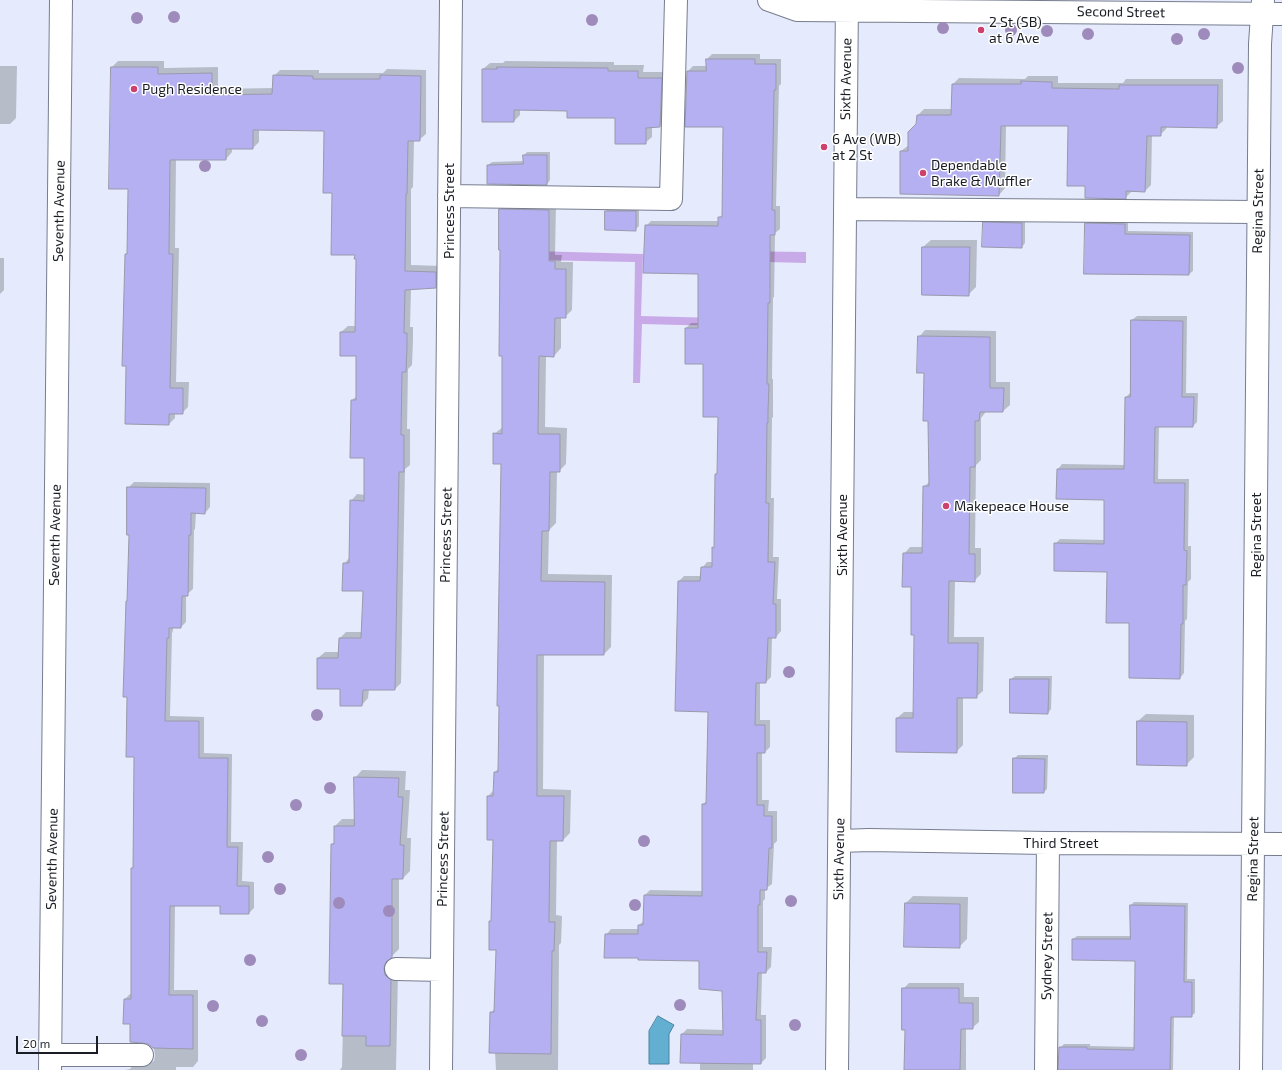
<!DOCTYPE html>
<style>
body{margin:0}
#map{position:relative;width:1282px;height:1070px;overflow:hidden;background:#e5ebfc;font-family:"Exo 2",sans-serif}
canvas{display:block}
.scale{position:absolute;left:16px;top:1036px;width:82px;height:18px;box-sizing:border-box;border:2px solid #1a1d24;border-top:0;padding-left:5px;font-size:12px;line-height:14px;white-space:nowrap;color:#1a1d24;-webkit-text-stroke:3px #fff;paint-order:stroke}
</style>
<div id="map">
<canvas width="1282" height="1070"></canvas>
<div class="scale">20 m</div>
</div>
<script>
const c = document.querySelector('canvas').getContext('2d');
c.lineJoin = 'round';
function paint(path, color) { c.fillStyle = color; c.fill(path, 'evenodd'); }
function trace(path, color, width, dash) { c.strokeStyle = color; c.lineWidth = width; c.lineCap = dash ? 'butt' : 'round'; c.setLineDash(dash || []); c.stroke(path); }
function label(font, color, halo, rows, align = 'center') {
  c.font = font + ' "Exo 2",sans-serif'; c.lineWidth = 3; c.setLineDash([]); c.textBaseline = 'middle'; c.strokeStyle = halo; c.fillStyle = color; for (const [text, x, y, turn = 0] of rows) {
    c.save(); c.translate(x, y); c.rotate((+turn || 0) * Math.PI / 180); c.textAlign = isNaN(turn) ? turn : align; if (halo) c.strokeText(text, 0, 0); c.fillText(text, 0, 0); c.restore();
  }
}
paint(new Path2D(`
 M533 251 643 254 641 316 719 318V326L642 324 640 383H633L635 262 532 260Z
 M728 251 806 252V263L728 261Z`), '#c9aae8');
const water = new Path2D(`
 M658 1016 674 1025 669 1034V1064H649V1031Z`);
paint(water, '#62afd2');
trace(water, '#4c839e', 1);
paint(new Path2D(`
 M712 54H760V59H781V84L779 86 776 206H780V229L775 233 774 297 773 298 772 379H773V417L772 418 771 498H774L773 557H779L777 599H781V631L776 637H772L771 677 766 682H760V720H770V747L765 752H762V800H769L768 811H777V841L774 844 772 884 765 889V899L763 901V947H772L771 967 766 972H762L761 1015H766V1058L761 1063H753V1070H700V1063L682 1034 687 1029 724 1030 723 990 700 960 639 957 606 935 611 929H639V925L645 920V895L650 890 703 891V804L707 801 709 711 679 581 684 576H702V568L707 562H713V548L715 546 716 474 718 472 719 416 704 363 686 328 691 323H699V273L646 226 651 221H719V218L723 214 724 126 688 71 693 66H707V59Z
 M118 61H164V68L218 67V89L273 88 274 76 280 70H319V73H383L387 69 426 70V134L419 140H414L413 187 411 189V265L442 266V280L435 287 411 289 410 327H413V340L412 365 408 369 407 429H410V465L405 469 401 683 395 689H369L368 698 362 705 341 688H318V658L325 652H339L340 638 346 632H363L364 590 344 564 350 557 351 501 357 494 365 495V457L352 400 357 396 358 355 341 332 348 326H356L357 258 333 192 325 130 259 129V142L253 148H232V152L226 159H176L175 248H179L176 382H189L188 407 182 413H175V418L169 424 127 366 126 254 128 252 129 188 112 67Z
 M505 61 614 62V65H644L643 72H667L666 120 660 126H652V137L645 143 616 117 568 110 520 109V115L514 121 483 69 490 63H503Z
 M0 66H17L16 118 10 124H0Z
 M1028 76H1058V83H1123L1126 79H1223V121L1216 127 1167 126 1166 129 1160 135H1152L1151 185 1145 191H1132L1125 198 1086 185 1069 125H1006L1005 188 999 195 901 151 909 145 917 125 918 115 924 109H952L953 84 959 78 1025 79Z
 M527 152H550V180L547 184 488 165 492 162 524 161V155Z
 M508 202 556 203 555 255H562L561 262H573L572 310 565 317H561V348L554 356H546L545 427 567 428 566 464 559 471H557L556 523 549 530 548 574 612 575 611 647 604 654H544L543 789 571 790 570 833 563 840H557L556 915 562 916 561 943 559 945 558 1070H496L495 1052 491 1013 495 1008 497 949 490 922 492 919 494 839 488 796 494 790 495 772 499 768 502 463 494 434 503 427V355L500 210Z
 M609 208H639V226L635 230 606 211Z
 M987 219 1025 220V243L1022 247 984 223Z
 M1089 220H1128V231L1193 232V271L1189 274 1085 273 1086 224Z
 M931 240H977L976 287 968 295 923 247Z
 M0 258H4V290L0 294Z
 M1137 316H1187L1186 393H1198L1197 422 1193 426H1159L1158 479H1189L1188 546H1191V579L1188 582 1187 619 1185 621 1184 673 1180 678 1130 622 1108 571 1055 544 1060 539 1105 540V499L1057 498 1058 469 1062 464 1125 465 1126 397 1131 392 1132 320Z
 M925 330 996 331V382H1010V405L1003 411H985V413L981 418V460L976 465 975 548H981V574L974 581 955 580 954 637H984L983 691 976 697H963V745L956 752 897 718 904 712H914L915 634 912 586 904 554 910 547H923L924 487 930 481 929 420 925 372 919 337Z
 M134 482 210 483V507L205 513 196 512 195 529 194 530 193 589 186 595V622L181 627H173V631L172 633 170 716 204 717V753L232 754 231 842H243L242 881 254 882V908L249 913 221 905H175L174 990H198V1061L193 1067H176V1070H125L130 1069 135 1063H148L154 1061 155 1055 154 1049 131 1023 125 999 130 994H132V868L134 866 135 756 128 600 130 534 128 488Z
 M1015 676H1052L1051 709 1048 713 1011 679Z
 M1146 714 1194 715V757L1186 765 1138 721Z
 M1018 755H1048L1047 789 1044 792 1014 759Z
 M362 770 406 771 405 790H410L407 838H411L410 871 403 878H399V949L392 956 390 960 398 973 396 1070H340L342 1067 344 983 332 844 335 842V826L342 819H355V778Z
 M913 896 968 897 967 939 959 947 906 903Z
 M1134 902 1188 903 1187 979H1195V1013L1191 1016H1174L1173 1070H1059L1060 1048 1064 1044H1090V1046L1135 1047 1136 960 1073 939 1077 936H1131V905Z
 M909 983H964V997H979V1022L972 1028H966V1070H905L906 1029 903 989Z`), '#0003');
const building = new Path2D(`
 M706 59H755V64H776V90H774L772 210H775V235H770V303H768L767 384H769L768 412V423H767L766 503H769L768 562H775L773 604H776V638H768L766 683H756L755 725H765V753H757V805H764V816H772V848H769L767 890H760V905H758V952H767L766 973H758L756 1020H761V1064L680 1063 681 1034 723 1035 722 991 699 989V961L638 960V958H604L605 934H638V925H643L644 895 702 896V804H706L708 712 675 711 678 581H700L701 567H712V547L714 548 715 474H717L718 417H703V364H685V328H698V274L643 273 645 225 718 226V217H722L723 127H685L687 71H706Z
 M111 67H158V74L212 73V95L272 94 273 75 313 76V79H380V75L421 76 420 141H408L407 194H406L405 271 436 272V288L405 290 404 333H407V347L406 372H402L401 435H404V472H399L395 690H363L362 706H340V689H317V658H338L339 638H361L363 591H342L343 563H349L350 500 364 501V458H350L351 400H356V356H340V332H355L356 259H354L355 255H331L332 193H323L324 131 253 130V149H226V160H170L169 254H173L170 388H183V414H169V425L125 424 126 366H122L125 254H127L128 189H109Z
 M497 67 608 68V71H638V78H662L660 127 646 128V144H615V118H567V111L514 110V122H482V69H497Z
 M1021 81 1052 82V88L1119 89V85H1218L1217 128 1161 127V136H1147L1145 192 1126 191V199L1085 198V186H1067L1068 126H1001L999 196 900 194V151H908V132L916 124 917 115H951L952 84H1021Z
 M523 155H547V185L487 184V165L523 164Z
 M499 209 549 210V261H555V269H566V318H555L554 357 539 356 538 434H560V472H550L549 531H542L541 581 605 582 604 655H537V796H564L563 841H550L549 922H555L554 951H552L551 1054 489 1053 490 1012H494L496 950H489V921H491L493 840H487V796H493L494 772H498L499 706H497L501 464H493V433L502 434V356H499L500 250H499Z
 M605 211H636V231L605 230Z
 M983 222 1022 223V248L982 247Z
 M1085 223 1125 224V234L1190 235 1189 275 1084 274Z
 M922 247H970L969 296 922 295Z
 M1131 320 1183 321 1182 397H1194L1193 427H1155L1154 483H1185L1184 550 1187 551 1186 585H1183V624H1181L1180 679 1129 678V623H1106L1107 572 1054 571V543L1104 544V500L1056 499 1057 469H1124L1125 397H1130Z
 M918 336 990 337V388H1004L1003 412H980L979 421H975V467H970L969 554H975V582L949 581 948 643H978L977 698H957V753L896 752V718H913L914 635H911V587H902L903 553H922L923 486H929L928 421H923L924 373H917Z
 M127 487 206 488 205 514 191 513V535H189L188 596H182L181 628H169V638H167L165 721H199V758H228L227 847H238L237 886H249V914H220V906H170L169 995H193V1049L153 1048 148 1044 142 1043 130 1042V1024H123L124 999H131V868H133L134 757H126L127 697H123L126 601H127L129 535H127Z
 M1010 679H1049L1048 714 1010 713Z
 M1137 721 1187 722V766L1137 765Z
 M1013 758 1045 759 1044 793H1013Z
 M354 777 399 778 398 797H403L400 845H404L403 879H392V958L386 962 384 968 385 975 391 980 390 1046H366V1036H342L343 984H329L331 844H334V826H354Z
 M905 903 960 904V948L904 947Z
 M1130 905 1185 906 1184 982H1192V1017H1171L1170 1070H1058L1059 1047H1087V1049L1134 1050 1135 961 1072 960V939H1130Z
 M902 988H959V1003H973V1029H961L960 1070H904L905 1030H902Z`);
paint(building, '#b5b0f1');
trace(building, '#9998ac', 1);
const minor = new Path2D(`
 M769 0 797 10 1282 14
 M449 196 671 199 676 0
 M845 209 1258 212
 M840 841 869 840 1048 843 1282 844
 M396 969 442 970
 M50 1055H142
 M50 1070 61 0
 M441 1070 451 0
 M837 1070 847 0
 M1046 1070 1048 843
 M1251 1070 1260 44 1263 0`);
trace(minor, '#767d8f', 24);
trace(minor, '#fff', 22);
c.fillStyle = '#9e8bbb';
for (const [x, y] of [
 [174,17],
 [137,18],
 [592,20],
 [943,28],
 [1011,30],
 [1047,31],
 [1088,34],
 [1204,34],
 [1177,39],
 [1238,68],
 [205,166],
 [789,672],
 [317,715],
 [330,788],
 [296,805],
 [644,841],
 [268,857],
 [280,889],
 [791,901],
 [339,903],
 [635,905],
 [389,911],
 [250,960],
 [680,1005],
 [213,1006],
 [262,1021],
 [795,1025],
 [301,1055]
]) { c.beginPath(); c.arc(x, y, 6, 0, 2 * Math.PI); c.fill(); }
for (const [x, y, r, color] of [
 [981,30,4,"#ce406e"],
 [134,89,4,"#ce406e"],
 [824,147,4,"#ce406e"],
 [923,173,4,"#ce406e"],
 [946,506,4,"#ce406e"]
]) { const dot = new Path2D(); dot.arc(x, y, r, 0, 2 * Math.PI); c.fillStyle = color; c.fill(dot); trace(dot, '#fff', 1.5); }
label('14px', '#1a1d24', '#fff', [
 ["Second Street",1121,12,1],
 ["Sixth Avenue",846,79,-89],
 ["Seventh Avenue",59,211,-89],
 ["Princess Street",449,211,-90],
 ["Regina Street",1258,211,-89],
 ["Seventh Avenue",55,535,-89],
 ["Princess Street",446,535,-89],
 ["Sixth Avenue",842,535,-90],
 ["Regina Street",1256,535,-90],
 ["Third Street",1061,843],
 ["Seventh Avenue",52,859,-89],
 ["Princess Street",443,859,-89],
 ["Sixth Avenue",839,859,-89],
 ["Regina Street",1253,859,-89],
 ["Sydney Street",1047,956,-89]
]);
label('14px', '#1a1d24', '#fff', [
 ["2 St (SB)",989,22],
 ["at 6 Ave",989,38],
 ["Pugh Residence",142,89],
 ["6 Ave (WB)",832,139],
 ["at 2 St",832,155],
 ["Dependable",931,165],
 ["Brake & Muffler",931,181],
 ["Makepeace House",954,506]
], 'left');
</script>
